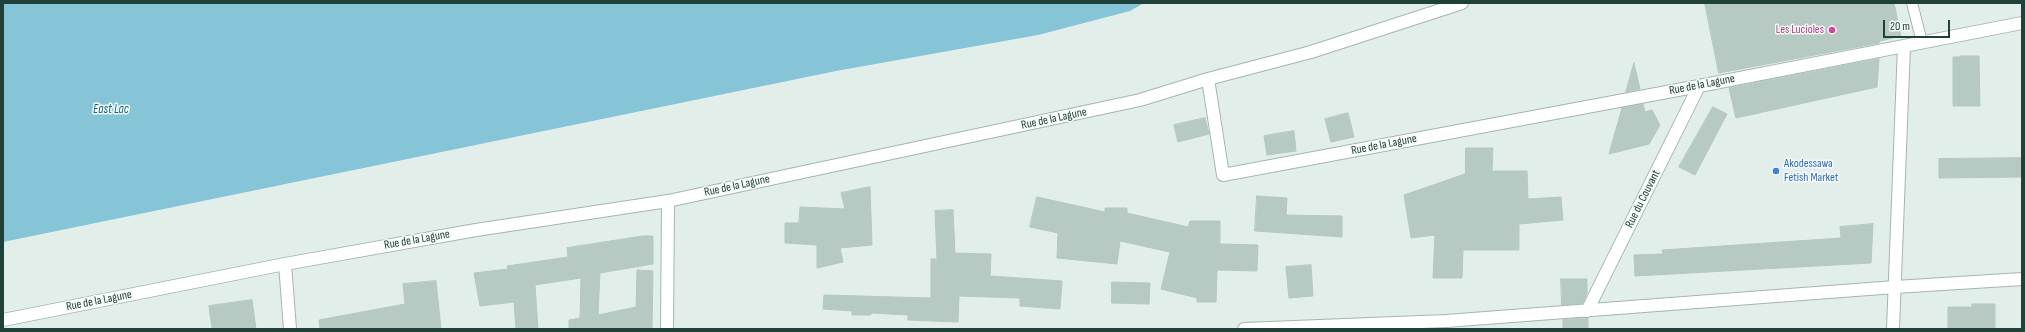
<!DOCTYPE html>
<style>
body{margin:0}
#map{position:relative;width:2025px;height:332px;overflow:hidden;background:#e2eee9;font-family:"Sofia Sans Condensed",sans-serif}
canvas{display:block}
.frame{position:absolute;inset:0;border:4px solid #20403a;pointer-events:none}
.scale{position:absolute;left:1883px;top:20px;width:67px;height:18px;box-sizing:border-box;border:2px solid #20403a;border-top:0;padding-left:5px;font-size:12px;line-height:14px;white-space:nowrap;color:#20403a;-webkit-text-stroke:3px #f3faf7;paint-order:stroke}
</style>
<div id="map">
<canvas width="2025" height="332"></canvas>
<div class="frame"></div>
<div class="scale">20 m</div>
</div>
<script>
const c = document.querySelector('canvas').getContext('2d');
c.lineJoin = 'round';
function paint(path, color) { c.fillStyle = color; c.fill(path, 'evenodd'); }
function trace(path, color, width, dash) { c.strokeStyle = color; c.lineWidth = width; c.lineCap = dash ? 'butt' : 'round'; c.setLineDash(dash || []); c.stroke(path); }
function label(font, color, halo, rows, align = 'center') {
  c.font = font + ' "Sofia Sans Condensed",sans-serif'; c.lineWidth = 3; c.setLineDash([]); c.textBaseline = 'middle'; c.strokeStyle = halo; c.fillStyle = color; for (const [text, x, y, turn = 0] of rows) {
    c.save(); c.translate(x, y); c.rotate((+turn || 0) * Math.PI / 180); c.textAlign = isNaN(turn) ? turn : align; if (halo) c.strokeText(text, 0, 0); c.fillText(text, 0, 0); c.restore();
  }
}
paint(new Path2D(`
 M3 3H1144L1130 11 1038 35 836 71 3 242Z`), '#86c4d7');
const building = new Path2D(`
 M1705 3H1894L1901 36 1880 41 1879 43 1719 73Z
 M1960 56H1979L1980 106H1953V57H1960Z
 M1879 59 1877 87 1736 118 1729 88Z
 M1634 63 1640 89 1626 92Z
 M1643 104 1645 112 1652 110 1660 125 1649 144 1609 154 1622 108Z
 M1713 107 1727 114 1695 175 1679 167Z
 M1348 113 1354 137 1331 142 1325 119Z
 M1205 118 1209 134 1178 142 1174 125Z
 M1294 131 1296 151 1267 155 1264 136Z
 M1466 148H1493L1492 171H1527L1528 199 1561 197 1563 220 1519 224V250H1463L1462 278H1433L1435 235 1411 238 1404 195 1465 174Z
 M2022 158V177L1939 178V159Z
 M870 187 872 245 840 248 843 262 817 268V245L785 243V223H799L800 207 845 209 841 193Z
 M1257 196 1287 198 1286 215 1342 216V237L1255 231Z
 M1037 197 1105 212V208H1127V213L1188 227 1190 221H1220V244L1258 245 1257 271 1217 270 1216 302H1197V298L1161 289 1170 252 1120 241 1117 264 1057 258 1058 233 1030 227Z
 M953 210 955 253 991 254 990 276 1062 281 1060 309 1020 306V298L959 296 958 322 908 320V315L871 313V315H852V311L823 309 824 295 931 298V259H937L935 211Z
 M1873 224 1871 263 1635 276 1634 255 1663 254 1662 250 1841 238 1840 227Z
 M643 236H653V264L600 273 598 315 636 307 637 270 653 271 652 329H569V320L580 318 581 278 535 285 538 329H516L514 302 480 306 474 273 508 269 507 266 568 257 567 248Z
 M1311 265 1313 296 1289 298 1286 267Z
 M1561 279H1587V293L1583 303 1562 305Z
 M436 281 441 329H320L319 320 405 304 403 284Z
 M1112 282 1150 283 1149 304 1112 303Z
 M252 300 256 329H212L209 306Z
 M1972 304H1995V329H1948V307H1972Z
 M1588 318V329H1563V320Z`);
paint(building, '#b7c9c3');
trace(building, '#b4c8c1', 1);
const service = new Path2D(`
 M1912 3 1922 42`);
const minor = new Path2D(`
 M1208 79 1311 52 1462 3
 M285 264 290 329
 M1587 311 1699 86
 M3 320 285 264 476 230 668 201 1140 100 1208 79 1223 175 1699 86 2022 23
 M667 329 668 201
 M1244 329 1446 321 1895 287 2022 279
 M1893 329 1904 46`);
trace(service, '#a4b6b1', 12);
trace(minor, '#a4b6b1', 14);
trace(service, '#fff', 10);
trace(minor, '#fff', 12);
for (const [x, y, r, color] of [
 [1832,30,4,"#d1479c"],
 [1776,171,4,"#3f7fe0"]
]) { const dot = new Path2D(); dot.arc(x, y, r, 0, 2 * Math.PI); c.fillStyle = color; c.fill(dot); trace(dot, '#f3faf7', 1.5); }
label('12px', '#b23c85', '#f3faf7', [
 ["Les Lucioles",1824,30]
], 'right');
label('12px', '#20403a', '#f3faf7', [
 ["Rue de la Lagune",1702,85,-11],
 ["Rue de la Lagune",1054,119,-12],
 ["Rue de la Lagune",1384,145,-11],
 ["Rue de la Lagune",737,186,-12],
 ["Rue du Couvant",1643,199,-63],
 ["Rue de la Lagune",417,240,-10],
 ["Rue de la Lagune",99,301,-11]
]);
label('12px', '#366cbe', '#f3faf7', [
 ["Akodessawa",1784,164],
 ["Fetish Market",1784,178]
], 'left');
label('italic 13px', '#156782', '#f3faf7', [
 ["East Lac",111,110]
]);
</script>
